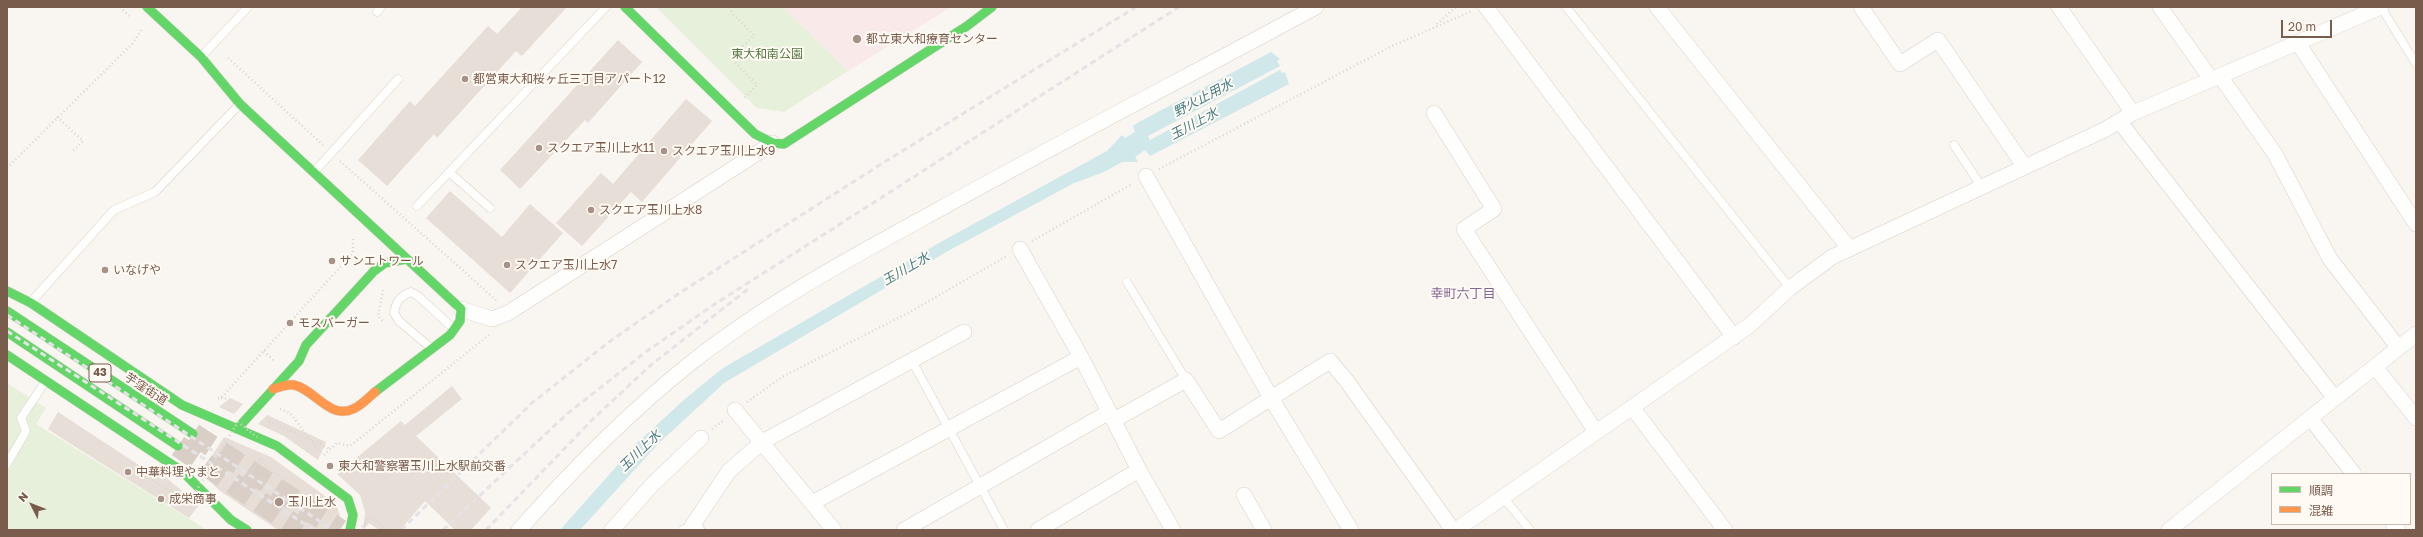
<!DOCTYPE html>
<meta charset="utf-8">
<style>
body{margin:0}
#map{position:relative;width:2423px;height:537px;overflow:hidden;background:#f9f5f0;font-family:"Golos Text","Noto Sans JP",sans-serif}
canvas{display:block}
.frame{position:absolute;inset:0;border:8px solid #7a5c4d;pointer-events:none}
.legend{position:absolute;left:2271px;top:473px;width:140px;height:52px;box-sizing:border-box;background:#fffaf3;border:1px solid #cabbb1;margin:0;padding:5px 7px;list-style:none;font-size:12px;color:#7a5c4d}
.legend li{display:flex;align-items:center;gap:8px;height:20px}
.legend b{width:20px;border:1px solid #cabbb1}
.north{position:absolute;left:12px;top:485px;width:40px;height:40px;-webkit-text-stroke:3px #fffaf3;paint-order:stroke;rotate:312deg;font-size:11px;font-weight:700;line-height:16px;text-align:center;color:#7a5c4d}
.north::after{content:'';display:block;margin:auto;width:14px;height:18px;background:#7a5c4d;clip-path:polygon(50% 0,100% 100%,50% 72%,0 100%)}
.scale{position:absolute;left:2281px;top:20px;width:51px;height:18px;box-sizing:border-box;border:2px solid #7a5c4d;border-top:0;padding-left:5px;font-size:12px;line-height:14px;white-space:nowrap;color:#7a5c4d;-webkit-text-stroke:3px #fffaf3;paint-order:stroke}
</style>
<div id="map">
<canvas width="2423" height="537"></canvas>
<div class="frame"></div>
<ul class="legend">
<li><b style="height:5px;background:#63d668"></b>順調</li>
<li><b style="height:5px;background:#ff974d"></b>混雑</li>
</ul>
<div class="north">N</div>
<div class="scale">20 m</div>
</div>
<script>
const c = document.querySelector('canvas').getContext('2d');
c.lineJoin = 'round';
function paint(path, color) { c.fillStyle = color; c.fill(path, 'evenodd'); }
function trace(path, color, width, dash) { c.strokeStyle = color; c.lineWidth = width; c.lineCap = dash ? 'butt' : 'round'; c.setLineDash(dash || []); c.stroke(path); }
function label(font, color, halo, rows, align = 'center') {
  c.font = font + ' "Golos Text","Noto Sans JP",sans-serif'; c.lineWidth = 4; c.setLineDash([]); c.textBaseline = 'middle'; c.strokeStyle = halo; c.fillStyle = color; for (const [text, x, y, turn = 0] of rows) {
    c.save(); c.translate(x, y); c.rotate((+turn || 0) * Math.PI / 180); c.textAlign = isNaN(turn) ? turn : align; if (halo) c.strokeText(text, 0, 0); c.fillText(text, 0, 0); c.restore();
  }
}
paint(new Path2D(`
 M783 7H951L848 71Z`), '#fae9e9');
paint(new Path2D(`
 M656 7H783L848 71 784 112 757 108Z
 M7 383 46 408 36 424 207 530H7Z`), '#e7f0db');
paint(new Path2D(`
 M1271 52 1280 59 1277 61 1280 66 1148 136 1150 140 1280 70 1282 73 1285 72 1289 84 1154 154 1150 156 1145 150 1135 157 1138 162H1122L1104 172 1074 183 948 251 724 383 658 444 580 530H560L639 441 685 399 723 368 946 239 1107 151 1122 135 1125 138 1135 132 1133 126 1139 122Z`), '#d0e8ea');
paint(new Path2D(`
 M522 7H567L522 56 516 51 437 138 434 134 387 186 358 160 410 101 415 106 488 26 497 34Z
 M618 40 642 62 588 123 585 120 520 189 500 170Z
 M686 99 712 121 642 202 631 192 582 246 556 223 601 173 613 184Z
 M450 191 502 237 530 204 563 233 510 293 426 218Z
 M452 386 462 399 416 436 491 508 471 530H455L425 501 400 530H379L369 523 363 530 365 512 360 495 337 474 401 421 405 425Z
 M230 398 243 404 234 414 219 407Z
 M58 412 154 475 157 470 199 505 189 518 66 441 48 429Z
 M267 415 326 442 318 460 284 436 258 424Z
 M224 437 271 457 325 496 337 506 340 516 338 530H278L220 491 201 473Z`), '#e6ded7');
trace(new Path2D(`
 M193 434 340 530
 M178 446 301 530`), '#d9cfc7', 22, [22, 11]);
const lane = new Path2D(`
 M1566 7 1790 288
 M2381 7 2416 64
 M377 12 381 7
 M201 57 248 7
 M1954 145 1981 186
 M315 171 398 79
 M449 172 490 208
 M417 206 606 7
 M1127 282 1186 380
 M31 302 114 210 155 192 239 105
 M431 348 399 321 394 313C396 302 400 296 411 292L418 296 454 329
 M912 361 1004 530
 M7 464 26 431 21 418 45 382
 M1503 497 1530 530
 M682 530 692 526`);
const street = new Path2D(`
 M1486 7 1734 337
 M1657 7 1849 248
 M1861 7 1900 64 1938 40 2024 166
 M2059 7 2133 113
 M2160 7 2211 79
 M2298 43 2416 224
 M2220 76 2275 154 2330 259 2398 347
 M1434 113 1494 209 1464 229 1596 432
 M2119 121 2334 397
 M1146 176 1271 398 1351 530
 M1020 249 1081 357 1139 470 1173 530
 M461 309 492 319 508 313 773 143
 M2375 367 2416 418
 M1632 407 1725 530
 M735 410 834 530
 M2311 419 2354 474
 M1114 420 1186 380 1219 431 1330 361 1346 380 1453 530
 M1244 495 1264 530
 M812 503 1081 357
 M2393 524 2398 530
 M519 530C572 470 629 412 692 362 768 302 854 256 938 210 1063 141 1190 75 1316 7
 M612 530 652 485 701 438
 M697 530 692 526 729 471 762 442 964 332
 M904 530 1109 412
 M1038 530 1139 470
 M1456 530 1750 325 1790 288 1832 257 2104 130 2133 113 2381 7
 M2169 530 2416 334`);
const fast = new Path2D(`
 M147 7 201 57 240 104 461 309 460 321 450 335 375 392
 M625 7 755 134 773 143 784 144 967 26 992 7
 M7 291 31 303 182 405 277 446 348 499 353 515 350 530
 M7 311 193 434
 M7 332 178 446
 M7 355 183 472 231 520 247 530
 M237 429 299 361 306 345 374 271 385 263 407 259`);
const slow = new Path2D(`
 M273 389C280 387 287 384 294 385 314 389 330 420 353 409 361 406 368 398 375 392`);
trace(lane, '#d7d1cb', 9);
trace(street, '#d7d1cb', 16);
trace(fast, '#d9d2cb', 10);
trace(slow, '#d9d2cb', 10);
trace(new Path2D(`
 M120 7 129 16
 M730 7 733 14 754 35 731 58 757 85 744 98
 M1437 24 1456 7
 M228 58 323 145
 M57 117 83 141 73 151
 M340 161 496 300
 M7 168 132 44 143 28
 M1159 169 1392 46 1472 11
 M1032 241 1132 184
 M383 290 378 316 384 322
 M264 351 274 361
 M218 398H221L353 253V236
 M221 398 229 399
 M747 402 782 377 908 313 1007 256
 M280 409 290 413 319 451
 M712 429 724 420
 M324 446 330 449
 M324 455 337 443 350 446 489 335
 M215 460 227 468
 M258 461 280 476
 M148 473 155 482 179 497
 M233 495 260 459`), '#dcd5d0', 2.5, [1, 3]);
trace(lane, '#fefefd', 8);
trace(street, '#fefefd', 15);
trace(fast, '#63d668', 9);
trace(slow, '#ff974d', 9);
trace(new Path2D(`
 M7 315 333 530
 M7 331 314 530
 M401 530 532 403 609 342 678 294 886 161 1136 7
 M443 530 567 414 647 351 712 306 1179 7
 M486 530 593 419 651 365 748 289`), '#e6e3e7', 3, [6, 4]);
trace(new Path2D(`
 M269 421 324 446
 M190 501 238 422 257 437
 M360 530 369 517 390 530`), '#dcd5d0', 2.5, [1, 3]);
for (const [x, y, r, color] of [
 [857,39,5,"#a69286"],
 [465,79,4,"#a69286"],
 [539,148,4,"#a69286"],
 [664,151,4,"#a69286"],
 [591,210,4,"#a69286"],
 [332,261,4,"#a69286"],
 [507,265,4,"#a69286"],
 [105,270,4,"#a69286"],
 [290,323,4,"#a69286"],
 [330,466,4,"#a69286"],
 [128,472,4,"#a69286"],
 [161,499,4,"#a69286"],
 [279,502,5,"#a69286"]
]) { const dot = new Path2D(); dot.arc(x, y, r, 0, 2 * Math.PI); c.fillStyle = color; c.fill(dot); trace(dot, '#fffaf3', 1.5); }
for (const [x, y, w] of [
 [100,373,22]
]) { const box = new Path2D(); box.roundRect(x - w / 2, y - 9, w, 18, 3); c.fillStyle = '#fffaf3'; c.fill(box); trace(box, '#7a5c4d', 1); }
label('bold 11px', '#7a5c4d', null, [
 ["43",100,373]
]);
label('12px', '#7a5c4d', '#fffaf3', [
 ["都立東大和療育センター",866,39],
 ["都営東大和桜ヶ丘三丁目アパート12",473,79],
 ["スクエア玉川上水11",547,148],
 ["スクエア玉川上水9",672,151],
 ["スクエア玉川上水8",599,210],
 ["サンエトワール",340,261],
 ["スクエア玉川上水7",515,265],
 ["いなげや",113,270],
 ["モスバーガー",298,323],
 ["東大和警察署玉川上水駅前交番",338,466],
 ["中華料理やまと",136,472],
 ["成栄商事",169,499],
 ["玉川上水",288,502]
], 'left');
label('12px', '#537a41', '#fffaf3', [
 ["東大和南公園",767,54]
]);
label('12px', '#7a5c4d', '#fffaf3', [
 ["芋窪街道",146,389,33]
]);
label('italic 13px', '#437c86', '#fffaf3', [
 ["野火止用水",1203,98,-28],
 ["玉川上水",1194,124,-28],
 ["玉川上水",906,269,-30],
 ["玉川上水",640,451,-44]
]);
label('13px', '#846695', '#fffaf3', [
 ["幸町六丁目",1463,294]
]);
</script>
